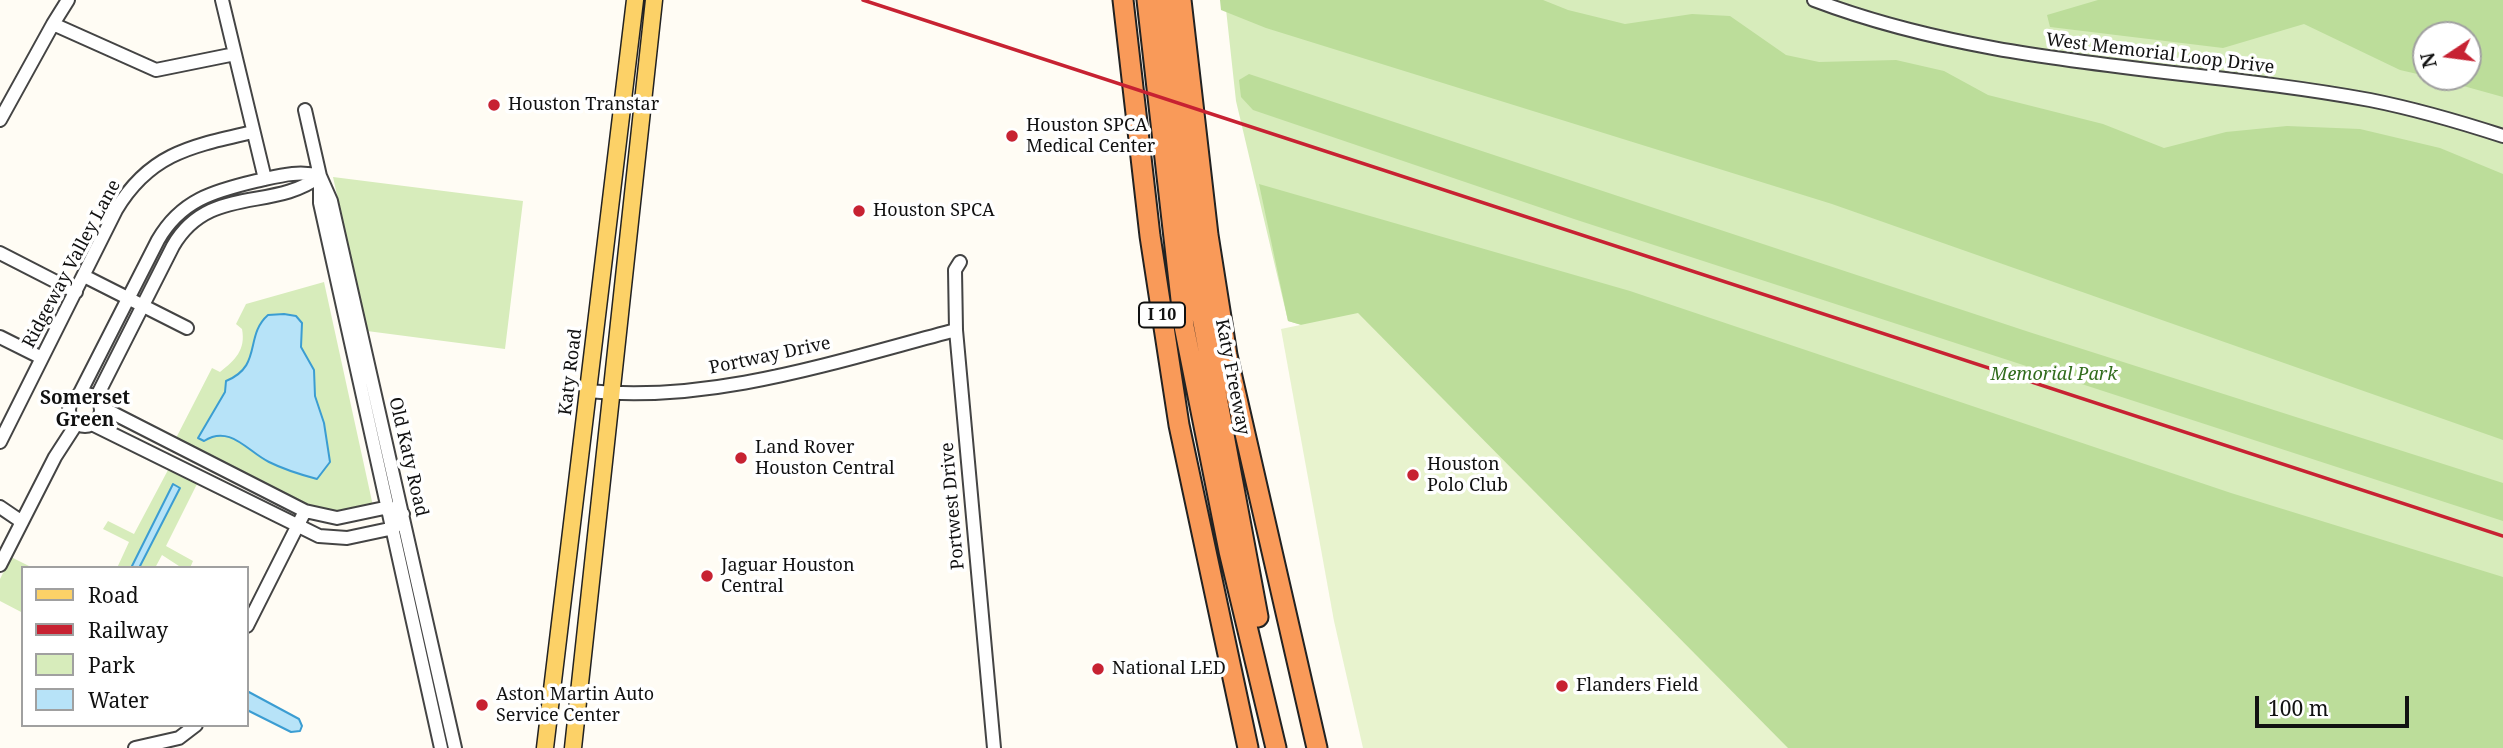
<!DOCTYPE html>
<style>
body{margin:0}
#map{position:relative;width:2503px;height:748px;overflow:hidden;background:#fffcf4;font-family:"Noto Serif",serif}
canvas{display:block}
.legend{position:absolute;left:21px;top:566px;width:228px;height:161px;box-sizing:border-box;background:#fff;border:2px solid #a0a0a0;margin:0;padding:9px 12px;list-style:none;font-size:21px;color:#111}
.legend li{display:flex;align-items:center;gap:14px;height:35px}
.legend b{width:35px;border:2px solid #a0a0a0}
.north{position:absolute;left:2412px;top:21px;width:70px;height:70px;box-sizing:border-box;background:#fff;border:2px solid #a0a0a0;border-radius:50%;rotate:257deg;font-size:19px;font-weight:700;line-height:28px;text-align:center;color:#111}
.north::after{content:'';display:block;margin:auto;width:24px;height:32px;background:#c72232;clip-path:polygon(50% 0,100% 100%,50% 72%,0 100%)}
.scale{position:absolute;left:2255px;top:696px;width:154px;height:32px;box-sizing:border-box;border:4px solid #111;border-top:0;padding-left:9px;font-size:21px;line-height:24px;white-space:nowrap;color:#111;-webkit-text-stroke:5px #fff;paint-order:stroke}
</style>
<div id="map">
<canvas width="2503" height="748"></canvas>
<ul class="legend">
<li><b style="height:9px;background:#fcd167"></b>Road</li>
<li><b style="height:9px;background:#c72232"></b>Railway</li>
<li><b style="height:19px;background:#d7ecbb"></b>Park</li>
<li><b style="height:19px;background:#b7e3f8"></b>Water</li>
</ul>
<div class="north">N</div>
<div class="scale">100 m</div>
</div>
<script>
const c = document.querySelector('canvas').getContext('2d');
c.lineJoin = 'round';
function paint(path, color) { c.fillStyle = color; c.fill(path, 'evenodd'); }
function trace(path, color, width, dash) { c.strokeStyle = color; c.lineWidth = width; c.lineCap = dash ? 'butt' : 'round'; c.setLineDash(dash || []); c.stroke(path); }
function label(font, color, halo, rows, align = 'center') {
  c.font = font + ' "Noto Serif",serif'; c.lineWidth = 7; c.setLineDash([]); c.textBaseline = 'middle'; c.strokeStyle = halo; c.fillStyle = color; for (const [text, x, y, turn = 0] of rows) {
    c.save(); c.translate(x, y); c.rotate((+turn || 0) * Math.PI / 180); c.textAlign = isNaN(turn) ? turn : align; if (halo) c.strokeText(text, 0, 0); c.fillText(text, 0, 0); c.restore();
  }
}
paint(new Path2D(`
 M1225 0H2503V748L1359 342 1288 321 1236 101ZM2426 35H2468V77H2426Z
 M333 177 523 201 505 349 367 331Z
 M324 282 373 506 340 513 315 511 175 440 212 368 220 372C235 360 246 350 242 329L236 324 246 304Z
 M168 470 197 484 166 546 193 561 190 568H182L162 555 155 568H117L129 542 103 529 108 521 134 534Z
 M11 557 33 568H23V613L0 601V579Z`), '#d7ecbb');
paint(new Path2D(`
 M1220 0H1543L1568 10 1625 24 1692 14 1730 16 1786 55 1819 62 1896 60 1944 71 1988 95 2103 124 2164 148 2226 132 2287 126 2360 129 2440 148 2503 174V440L1832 204 1266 28 1221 10Z
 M2098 0H2503V97L2431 77H2468V35H2426V76L2400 70 2304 24 2223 48 2050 27 2047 15Z
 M1249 74 2029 332 2503 483V521L1574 219 1253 110 1241 97 1239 80Z
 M1259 184 1630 291 2231 493 2503 577V748H1724L1359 342 1288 321Z`), '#bcdd9a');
paint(new Path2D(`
 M1358 313 1788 748H1363L1334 621 1281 329Z`), '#e8f3ce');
const water = new Path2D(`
 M284 314 296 316 302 323 301 347 314 370 315 396 324 423 330 462 317 479C302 475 283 469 269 462 248 452 230 424 204 441L198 438 225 392 226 381C263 366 244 336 268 315Z
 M173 484 180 488 139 568H131Z
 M247 691 299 719 302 726 300 731 291 732 247 710Z`);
paint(water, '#b7e3f8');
trace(water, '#3b9dd2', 2);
const minor = new Path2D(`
 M68 0 53 24 156 70 235 54
 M222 0 265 179
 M1814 0C1993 68 2184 66 2370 100 2415 109 2460 122 2503 136
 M305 110 320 176 331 201 455 748
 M0 120 53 24
 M320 180V203L441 748
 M0 253 76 292
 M960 262 955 270 956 330 994 748
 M84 276 187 328
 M0 337 42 358
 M588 391C711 404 837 361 956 330
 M69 410a16 16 0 1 1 32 0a16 16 0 1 1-32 0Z
 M79 395 158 240C181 200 214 191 256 181 279 176 298 170 320 176
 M96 398 173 246C209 184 273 212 320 176
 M92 424 319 536 347 538 394 528 403 514 389 507 337 518 305 511 101 407
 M0 442 116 210C150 153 192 146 253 132
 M0 507 22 522
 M0 565 55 457 77 423
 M247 626 305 511
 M135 748 179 738 196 725`);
const major = new Path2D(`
 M545 748 635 0
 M573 748 654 0`);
const highway = new Path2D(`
 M1123 0 1150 236 1179 425 1248 748
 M1147 0 1184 326 1229 551 1276 748
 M1163 0 1202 317 1258 617
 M1181 0 1208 235 1227 355 1317 748`);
trace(minor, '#444', 16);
trace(major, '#222', 19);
trace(highway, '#222', 23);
trace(minor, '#fff', 12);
trace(major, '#fcd167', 16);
trace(highway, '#f99a59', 19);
trace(new Path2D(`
 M863 0 2503 536`), '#c72232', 3.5);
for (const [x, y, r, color] of [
 [494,105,7,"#c72232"],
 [1012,136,7,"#c72232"],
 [859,211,7,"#c72232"],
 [741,458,7,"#c72232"],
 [1413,475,7,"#c72232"],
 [707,576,7,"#c72232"],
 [1098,669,7,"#c72232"],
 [1562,686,7,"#c72232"],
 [482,705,7,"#c72232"]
]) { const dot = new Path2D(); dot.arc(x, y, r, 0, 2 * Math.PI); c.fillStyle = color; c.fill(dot); trace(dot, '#fff', 2.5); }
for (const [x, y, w] of [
 [1162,315,46]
]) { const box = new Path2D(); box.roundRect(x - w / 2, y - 12.5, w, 25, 5); c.fillStyle = '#fff'; c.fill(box); trace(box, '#111', 2); }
label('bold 16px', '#111', null, [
 ["I 10",1162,315]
]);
label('18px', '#111', '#fff', [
 ["West Memorial Loop Drive",2160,54,7],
 ["Ridgeway Valley Lane",72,264,-62],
 ["Portway Drive",770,356,-12],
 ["Katy Road",571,372,-83],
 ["Katy Freeway",1232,377,79],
 ["Old Katy Road",408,457,77],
 ["Portwest Drive",953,506,-95]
]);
label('18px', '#111', '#fff', [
 ["Houston Transtar",508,105],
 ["Houston SPCA",1026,126],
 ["Medical Center",1026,147],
 ["Houston SPCA",873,211],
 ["Land Rover",755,448],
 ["Houston Central",755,469],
 ["Houston",1427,465],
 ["Polo Club",1427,486],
 ["Jaguar Houston",721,566],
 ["Central",721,587],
 ["National LED",1112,669],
 ["Flanders Field",1576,686],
 ["Aston Martin Auto",496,695],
 ["Service Center",496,716]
], 'left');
label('italic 18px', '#316c1d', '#fff', [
 ["Memorial Park",2054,375]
]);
label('bold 19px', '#111', '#fff', [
 ["Somerset",85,399],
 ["Green",85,421]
]);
</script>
